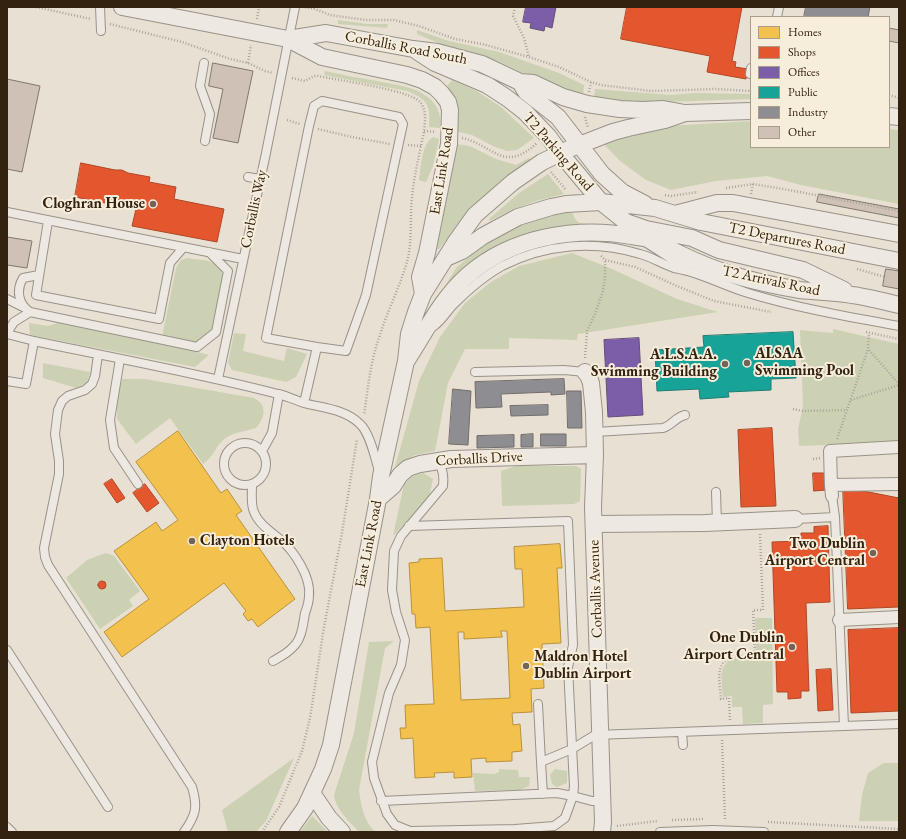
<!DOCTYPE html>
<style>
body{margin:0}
#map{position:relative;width:906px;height:839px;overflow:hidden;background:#e8e0d2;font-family:"EB Garamond",serif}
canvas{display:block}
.frame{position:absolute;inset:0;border:8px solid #342211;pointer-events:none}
.legend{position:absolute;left:750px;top:16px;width:140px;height:132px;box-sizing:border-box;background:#f7eddb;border:1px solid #a99c8a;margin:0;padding:5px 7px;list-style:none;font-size:12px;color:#342211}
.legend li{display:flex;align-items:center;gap:8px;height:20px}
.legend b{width:20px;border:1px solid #a99c8a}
</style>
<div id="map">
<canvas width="906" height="839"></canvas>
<div class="frame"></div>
<ul class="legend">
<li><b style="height:11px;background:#f2c14e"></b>Homes</li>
<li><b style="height:11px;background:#e4572e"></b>Shops</li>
<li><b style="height:11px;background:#7b5ea7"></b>Offices</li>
<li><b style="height:11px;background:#17a398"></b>Public</li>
<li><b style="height:11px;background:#8d8d92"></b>Industry</li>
<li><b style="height:11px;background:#d0c1b6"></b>Other</li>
</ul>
</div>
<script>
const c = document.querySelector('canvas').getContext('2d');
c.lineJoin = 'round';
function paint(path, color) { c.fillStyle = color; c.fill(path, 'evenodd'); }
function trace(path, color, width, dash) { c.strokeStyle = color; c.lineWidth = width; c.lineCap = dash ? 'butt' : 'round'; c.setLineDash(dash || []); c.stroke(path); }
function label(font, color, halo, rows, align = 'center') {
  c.font = font + ' "EB Garamond",serif'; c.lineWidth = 4; c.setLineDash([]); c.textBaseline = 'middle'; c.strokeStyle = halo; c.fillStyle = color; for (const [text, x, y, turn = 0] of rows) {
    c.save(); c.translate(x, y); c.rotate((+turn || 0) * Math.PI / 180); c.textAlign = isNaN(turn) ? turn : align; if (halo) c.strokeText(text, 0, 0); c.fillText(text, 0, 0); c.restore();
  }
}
paint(new Path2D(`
 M338 20 367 24H388L387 28 338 24Z
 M417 30 449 41 499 52 559 73 584 85 583 97 530 76 498 61 448 47 417 34Z
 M325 71C342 75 360 78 377 81 394 85 415 86 429 98 438 105 442 118 440 128L429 127C431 105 427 99 407 91L324 75Z
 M452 80 475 90 501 107 534 138 517 150 507 151 495 147 472 135 455 131 453 96 447 86Z
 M595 89 671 95 694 93 751 94V99L636 103 594 99Z
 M751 121V147H889V129L899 130V204L801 185 767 176 716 181 671 190 646 180 620 161 603 143 667 126Z
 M433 137 439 139 433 166 426 182 419 180C421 167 421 145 433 137Z
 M456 144 470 146 496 159 516 165 529 158 532 162 485 197 458 225 439 249H435Z
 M548 174 564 194 536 201 511 210 490 221 489 219 519 193Z
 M572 212 575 219 579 223 594 225V228L492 250 463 269 446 284 457 267 483 245 516 227 546 217Z
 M572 253 612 269 677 299 718 312 578 334 577 340 509 338V349H465L448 383 435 451 415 455 395 467 419 381 440 337 465 303 491 282 519 266Z
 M187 258C203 261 220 258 223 277L213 331 196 345 162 337 176 268 181 260Z
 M61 322 143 338 209 355 195 367 30 335 29 323 48 326Z
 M833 329 899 344V442L799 446 798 429 803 407 800 330 833 333Z
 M234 333 246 334 243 351 284 361 287 348 307 354 296 377 286 382 232 370 228 363Z
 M43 363 90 372 87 383 76 388 43 378Z
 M122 379H145L254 398C268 405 265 418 256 428 244 432 230 432 221 442 214 450 213 457 203 464L170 418 136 444 117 419V403Z
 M516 466H576L581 469 580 501 574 504 502 506 501 471Z
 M423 473 433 479 429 498 393 536 404 484 413 476Z
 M106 553 114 556 140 591 129 600 133 606 100 629 66 578 87 560Z
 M755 618H772L773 704 763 705V723L743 724 742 707H732V696L723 697C722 683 717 664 734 658 740 656 750 657 756 657Z
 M394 641 385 648 359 790C361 805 364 823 376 832H359C349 821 336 810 334 795L354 733 369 642Z
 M294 758 266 821 256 832H228L222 810Z
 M884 763H899V821H859L862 795 868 773Z
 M499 769 518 770 519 777H530L529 786 520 790 475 791 473 773 495 774 499 772Z
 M555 769 567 771V783L557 787 552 784 550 775Z
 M312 816 328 832H300Z`), '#ccd1b3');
const homes = new Path2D(`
 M178 431 221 493 227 489 242 511 236 515 295 599 258 627 252 619 248 621 243 614 246 611 224 583 122 657 104 632 149 599 114 551 156 522 162 531 178 520 136 462Z
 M560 544 562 568H557L561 643 542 644 544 688 531 689 532 712 512 713 513 725 520 724 522 751 512 752V761L486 762V758L471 759 472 777 454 778V772L434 773 435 777 415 778 413 738 401 739 400 728H406L405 705 434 704 430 627 416 628 415 614H412L409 563 419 562V559L442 558 445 611 524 607 522 569H515L514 547ZM501 631H507L510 698 461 700 458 632H464V639L502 637Z`);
paint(homes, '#f2c14e');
trace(homes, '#b9913c', 1);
const shops = new Path2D(`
 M627 7H742L732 61 736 62 735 67 748 69 746 79 707 72 710 56 621 39Z
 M81 163 115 170H122L128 173 150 177 149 182 176 187 174 199 224 209 217 242 132 226 136 209 75 197Z
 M772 428 776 506 741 507 738 430Z
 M813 473H825L826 490 814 491Z
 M112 479 125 498 117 503 104 484Z
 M145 484 159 503 147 512 133 493Z
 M843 487 899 498V607L848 609Z
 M828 526 830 602 806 603 809 691H801V698L788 699V692H777L772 542 801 541V533H814V527Z
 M98 585a4 4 0 1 1 8 0a4 4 0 1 1-8 0Z
 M899 628V711L851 713 848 630Z
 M831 669 833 710 818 711 816 670Z`);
paint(shops, '#e4572e');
trace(shops, '#af4725', 1);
const offices = new Path2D(`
 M526 7H556L552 28 545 26 544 31 530 28 531 23 523 22Z
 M639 338 643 415 608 417 604 340Z`);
paint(offices, '#7b5ea7');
trace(offices, '#664c7a', 1);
const public = new Path2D(`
 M793 332 796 378 771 379V390L728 392 729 397 700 399 699 389 657 391 655 350 704 347 703 336Z`);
paint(public, '#17a398');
trace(public, '#207c70', 1);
const industry = new Path2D(`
 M806 7H870L868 17H804Z
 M564 379 565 394 551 395V392L501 394 502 407 476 408 475 382Z
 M453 389 471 391 468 445 449 444Z
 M567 391H581L582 428H568Z
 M548 405V415L511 416 510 406Z
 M533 434V447H521V435Z
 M541 434H566V446H541Z
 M514 435V447L477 448V436Z`);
paint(industry, '#8d8d92');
trace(industry, '#726d6b', 1);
const building = new Path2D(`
 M889 28 899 30V43L889 41Z
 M213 63 253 71 238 143 213 138 223 89 209 86Z
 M7 79 40 86 22 172 7 169Z
 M819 194 899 209V218L817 202Z
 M7 237 32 241 27 268 7 265Z
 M886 269 899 271V289L883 286Z`);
paint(building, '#d0c1b6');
trace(building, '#7f786e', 1);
const service = new Path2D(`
 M100 7 101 31
 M777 17 779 7
 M204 63 200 86 210 114 205 141
 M750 74 751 68
 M322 101 399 117 403 124 366 295 346 351 317 347 266 338 309 126 314 106Z
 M248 177 260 179
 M7 212 243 259
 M48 221 36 295 159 319 170 263 183 248
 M645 242 687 269
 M39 275 23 278C16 290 18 304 30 312L197 347 216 332 228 271 209 252
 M7 299 23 307
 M434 326C442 320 447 311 454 304 469 289 484 276 502 266 545 244 594 240 640 254 652 257 662 264 674 268 679 269 685 270 691 272 710 278 729 287 748 293 797 308 849 317 899 326
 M7 333 14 322 30 312
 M7 334 34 341C115 358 197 373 278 394 287 396 295 400 304 403 322 408 345 409 360 424 370 433 375 458 379 471
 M98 355 95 376 92 384 85 390 68 396 62 401 58 410 55 434 59 461V474L44 548 45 557 48 565 192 787C198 807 196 815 184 832
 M120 359 110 420 114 448 138 484
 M475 372 564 370 585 372
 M218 379 266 153 295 7
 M7 381 26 384 34 341
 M304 403 317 347
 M595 432 663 428C672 425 676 417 685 415
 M224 464a21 21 0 1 1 42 0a21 21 0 1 1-42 0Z
 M262 451 272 433 279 394
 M252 484C252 492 251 501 253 509 257 523 270 531 281 540 294 551 311 577 309 595 309 601 307 608 305 613 303 624 302 639 293 647 288 653 280 657 273 661
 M716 492 717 523
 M832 496 835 517 844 726
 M795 519 835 517
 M409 526 568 521 573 645 568 667 574 786 573 796 592 801H603
 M7 650 108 807
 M538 704 541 762
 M682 733 683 745
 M543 794 541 762 572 749 595 735 899 724
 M381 801 557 793 573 796 565 818 554 826 515 829 410 831 395 825 387 814 374 778 372 762 389 693 401 665 405 640 396 612 392 590 394 551 401 536 443 486C444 476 443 470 438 461
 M7 827 12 832
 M660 832 713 830 764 832`);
const pedestrian = new Path2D(`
 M831 485 830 451 899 447
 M832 496 831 485 899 484
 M839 620 899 617`);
const minor = new Path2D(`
 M122 7 288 39 326 33 413 49 437 52 482 64 520 82 533 83 563 97 587 104 620 109 643 110 663 109 685 113 751 111
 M288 39 322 57 407 75 422 80 435 87 442 94 448 102 450 110 449 144 427 253 420 277 423 294
 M418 52 435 63 487 85 507 98 525 112 548 136 561 154 601 202 626 222 646 229 692 238 719 250 803 270 844 290
 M520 82 526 92 558 117 602 174 622 192 645 204
 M889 116 899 117
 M675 214 717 203H733L899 234
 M446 258 462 251 483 236 518 217 551 207 566 204 601 202 655 208 701 222 899 261
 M407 360C426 331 441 299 467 276 511 237 575 226 632 236 640 238 651 238 658 241 665 244 670 249 676 252 698 263 721 272 744 278 762 283 782 287 800 290 817 292 835 292 852 295 867 297 883 301 899 305
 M585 372 588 375 591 383 594 412 595 455 593 507 603 822 602 832
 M378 499 393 486 400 475 408 468 420 464 451 459 595 455
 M594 524 705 523 795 519
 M312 793 329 818 342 832
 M288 832 305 808 323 769 331 745 378 499 381 476 406 361 409 334 416 312 423 294 455 243 475 215 513 182 542 162 569 149 613 132 628 128 665 120 685 113`);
trace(service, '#999288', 10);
trace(pedestrian, '#999288', 14);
trace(minor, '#999288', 18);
trace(new Path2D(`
 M36 7 91 19
 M305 7 315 9 330 15 366 20H394L419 26 455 39 482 44 529 57 559 67 591 82 601 85 651 91 716 89 751 91
 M515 7 513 16 524 38 529 57
 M257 19 259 7
 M110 24 182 42 230 59 248 63 265 71 273 73
 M248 63 251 45
 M292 78 305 81 314 76H318C337 80 410 90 420 102 427 110 425 122 424 131 420 153 414 175 412 197 410 217 412 238 408 258 401 285 387 311 379 338 370 363 368 389 364 415
 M589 92 591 82
 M889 95 899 98
 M585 117 588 128
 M287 120 300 124
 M318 129 352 137 390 144
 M424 131 436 132
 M462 138C494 145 503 174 537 143
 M408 145 421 146
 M551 172 566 190
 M726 188 753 184 789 190 899 211
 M751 194 753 184
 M665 195 671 196 698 192
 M601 256 605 260 635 267 677 286 714 301 771 312
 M857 269 885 277
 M866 332 899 339
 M869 350 899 384
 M585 358 587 331 595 314 603 291 605 277V260
 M851 400 899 385
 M793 409 803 411 847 410
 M837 439 868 349 869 333
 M813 459 820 458
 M730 720 729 698 721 699C720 685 714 662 732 657 739 655 748 656 755 655L753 610H763L760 534
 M722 740 725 820
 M672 820 703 819
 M768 822 899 829
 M617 826 657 821
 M262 832 279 807 302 751 310 718 324 627 342 533 357 439`), '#aaa49d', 2.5, [1, 2]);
trace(service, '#ede8e1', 8);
trace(pedestrian, '#ede8e1', 12);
trace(minor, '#ede8e1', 16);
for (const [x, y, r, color] of [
 [153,204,4,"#736455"],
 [747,363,4,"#736455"],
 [725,364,4,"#736455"],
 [192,541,4,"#736455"],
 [873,553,4,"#736455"],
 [792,647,4,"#736455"],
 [526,666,4,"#736455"]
]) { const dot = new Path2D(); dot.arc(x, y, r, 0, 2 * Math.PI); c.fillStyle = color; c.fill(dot); trace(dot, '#f7eddb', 1.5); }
label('15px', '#342211', '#f7eddb', [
 ["Corballis Road South",406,48,11],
 ["T2 Parking Road",558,152,49],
 ["East Link Road",442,171,-81],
 ["Corballis Way",254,209,-78],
 ["T2 Departures Road",787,239,11],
 ["T2 Arrivals Road",771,281,12],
 ["Corballis Drive",479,459,-3],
 ["East Link Road",369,544,-79],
 ["Corballis Avenue",596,589,-92]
]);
label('bold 15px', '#342211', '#f7eddb', [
 ["Cloghran House",145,204],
 ["ALSAA",755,354,"left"],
 ["Swimming Pool",755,371,"left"],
 ["A.L.S.A.A.",717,355],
 ["Swimming Building",717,372],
 ["Clayton Hotels",200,541,"left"],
 ["Two Dublin",865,544],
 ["Airport Central",865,561],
 ["One Dublin",784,638],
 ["Airport Central",784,655],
 ["Maldron Hotel",534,657,"left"],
 ["Dublin Airport",534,674,"left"]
], 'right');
</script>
